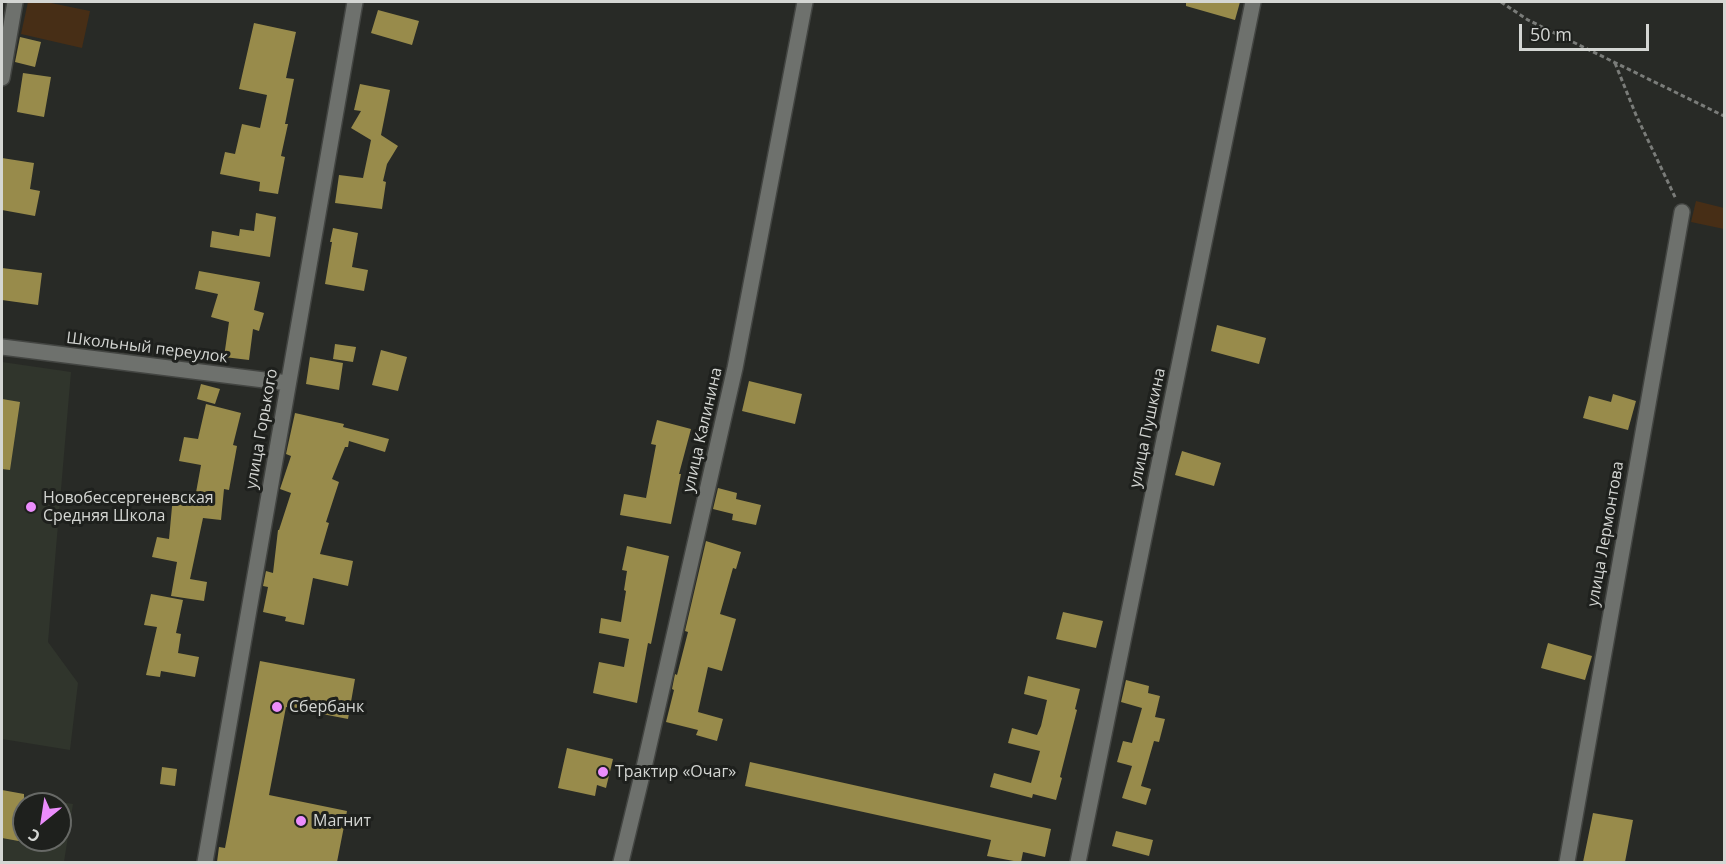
<!DOCTYPE html>
<meta charset="utf-8">
<style>
body{margin:0}
#map{position:relative;width:1726px;height:864px;overflow:hidden;background:#282a26;font-family:"Open Sans",sans-serif}
canvas{display:block}
.frame{position:absolute;inset:0;border:3px solid #d4d6d3;pointer-events:none}
.north{position:absolute;left:12px;top:792px;width:60px;height:60px;box-sizing:border-box;background:#1e201d;border:2px solid #676966;border-radius:50%;rotate:210deg;font-size:16px;font-weight:700;line-height:24px;text-align:center;color:#d4d6d3}
.north::after{content:'';display:block;margin:auto;width:21px;height:27px;background:#eb8dfc;clip-path:polygon(50% 0,100% 100%,50% 72%,0 100%)}
.scale{position:absolute;left:1519px;top:24px;width:130px;height:27px;box-sizing:border-box;border:3px solid #d4d6d3;border-top:0;padding-left:8px;font-size:18px;line-height:21px;white-space:nowrap;color:#d4d6d3;-webkit-text-stroke:4px #1e201d;paint-order:stroke}
</style>
<div id="map">
<canvas width="1726" height="864"></canvas>
<div class="frame"></div>
<div class="north">С</div>
<div class="scale">50 m</div>
</div>
<script>
const c = document.querySelector('canvas').getContext('2d');
c.lineJoin = 'round';
function paint(path, color) { c.fillStyle = color; c.fill(path, 'evenodd'); }
function trace(path, color, width, dash) { c.strokeStyle = color; c.lineWidth = width; c.lineCap = dash ? 'butt' : 'round'; c.setLineDash(dash || []); c.stroke(path); }
function label(font, color, halo, rows, align = 'center') {
  c.font = font + ' "Open Sans",sans-serif'; c.lineWidth = 6; c.setLineDash([]); c.textBaseline = 'middle'; c.strokeStyle = halo; c.fillStyle = color; for (const [text, x, y, turn = 0] of rows) {
    c.save(); c.translate(x, y); c.rotate((+turn || 0) * Math.PI / 180); c.textAlign = isNaN(turn) ? turn : align; if (halo) c.strokeText(text, 0, 0); c.fillText(text, 0, 0); c.restore();
  }
}
paint(new Path2D(`
 M2 362 71 372 48 642 78 683 70 750 2 739Z
 M2 793 73 804 64 862H16L2 860ZM24 804H60V840H24Z`), '#30352c');
paint(new Path2D(`
 M28 2H46L90 11 82 48 21 34Z
 M1696 201 1724 208V229L1691 222Z`), '#472e16');
paint(new Path2D(`
 M1186 2H1240L1235 20 1186 6Z
 M378 10 419 21 412 45 371 33Z
 M254 23 296 32 286 78 294 79 285 124H288L281 156 285 157 278 194 259 191 260 182 220 174 225 152 235 154 242 124 260 128 267 95 239 89Z
 M20 37 41 42 35 67 15 62Z
 M23 73 51 77 44 117 17 112Z
 M360 84 390 90 381 135 398 146 387 164 383 181 386 182 382 209 335 203 339 175 363 178 371 140 351 128 361 111 354 110Z
 M2 158 34 163 30 189 40 191 35 216 2 210Z
 M256 213 276 217 270 257 210 247 212 231 239 236 240 229 254 231Z
 M333 228 358 233 352 267 368 270 364 291 325 284 332 242H330Z
 M2 268 42 273 38 305 2 300Z
 M199 271 260 282 254 310 264 313 259 331 253 329 249 360 224 357 229 322 211 317 218 294 195 289Z
 M1217 325 1266 338 1259 364 1211 351Z
 M335 344 356 347 353 362 333 359Z
 M381 350 407 357 398 391 372 385Z
 M310 357 343 363 339 390 306 384Z
 M749 381 802 394 795 424 742 411Z
 M201 384 220 389 215 404 197 399Z
 M1613 394 1636 401 1628 430 1583 418 1589 396 1611 402Z
 M2 399 20 402 10 470 2 469Z
 M206 404 241 413 233 445 237 446 229 490 224 489 221 520 203 518 190 579 207 582 204 601 171 596 177 562 152 557 157 537 169 539 173 496 195 498 201 465 179 461 184 437 198 439Z
 M295 413 344 424 343 427 389 439 385 452 349 441 348 447H345L332 479 339 482 326 522 329 523 320 554 353 561 348 586 313 578 304 625 285 621 286 617 263 612 268 587 263 586 266 571 273 573 278 530H279L291 493 280 489 291 456 286 454Z
 M657 420 691 429 679 474H681L671 524 620 515 624 494 646 498 656 445 651 444Z
 M1182 451 1221 463 1214 486 1175 475Z
 M718 488 737 493 736 499 761 505 756 525 732 520 733 514 713 509Z
 M706 541 741 552 736 569 733 568 720 614 736 619 722 671 708 667 698 712 723 719 717 741 696 735 698 730 666 722 674 690 672 689 675 674 677 675 688 632 685 631Z
 M627 546 669 556 651 644 648 643 637 703 593 693 599 662 624 667 629 639 599 633 601 618 621 622 626 591 624 590 627 571 622 570Z
 M151 594 183 600 176 633 181 634 178 653 199 657 195 677 161 671 160 677 146 675 157 627 144 625Z
 M1063 612 1103 621 1096 648 1056 639Z
 M1548 643 1592 656 1585 680 1541 668Z
 M260 661 355 679 348 719 286 707 269 795 347 811 337 862H217L219 847 225 848Z
 M1028 676 1080 689 1075 709 1077 710 1060 777 1062 778 1056 800 1033 794 1032 798 990 787 994 773 1031 783 1040 751 1008 743 1012 728 1037 735 1041 726 1047 700 1024 694Z
 M1126 680 1149 686 1148 693 1160 696 1155 717 1165 719 1159 742 1154 741 1141 786 1151 789 1146 805 1122 798 1132 766 1117 762 1123 741 1132 743 1142 708 1121 702Z
 M567 748 613 759 606 788 597 785 595 796 558 788Z
 M750 762 1051 829 1045 857 1023 852 1021 862H1019L987 856 991 840 745 786Z
 M162 767 177 769 175 786 160 784Z
 M2 790 24 794V842L2 838Z
 M1593 813 1633 820 1625 862H1583Z
 M1116 831 1153 840 1149 856 1112 846Z`), '#988b4b');
const street = new Path2D(`
 M2 78 15 2
 M2 347 288 383
 M205 862 355 2
 M621 862 645 763 735 368 805 2
 M1078 862 1253 2
 M1567 862 1682 212`);
trace(street, '#434542', 18);
trace(new Path2D(`
 M1501 2 1528 20 1724 116
 M1615 63 1636 115 1676 199`), '#7a7c79', 3, [4.5, 3]);
trace(street, '#6e716d', 15);
for (const [x, y, r, color] of [
 [31,507,6,"#eb8dfc"],
 [277,707,6,"#eb8dfc"],
 [603,772,6,"#eb8dfc"],
 [301,821,6,"#eb8dfc"]
]) { const dot = new Path2D(); dot.arc(x, y, r, 0, 2 * Math.PI); c.fillStyle = color; c.fill(dot); trace(dot, '#1e201d', 2); }
label('16px', '#d4d6d3', '#1e201d', [
 ["Школьный переулок",147,348,7],
 ["улица Пушкина",1148,428,-78],
 ["улица Горького",262,429,-80],
 ["улица Калинина",703,430,-77],
 ["улица Лермонтова",1606,534,-80]
]);
label('16px', '#d4d6d3', '#1e201d', [
 ["Новобессергеневская",43,498],
 ["Средняя Школа",43,516],
 ["Сбербанк",289,707],
 ["Трактир «Очаг»",615,772],
 ["Магнит",313,821]
], 'left');
</script>
